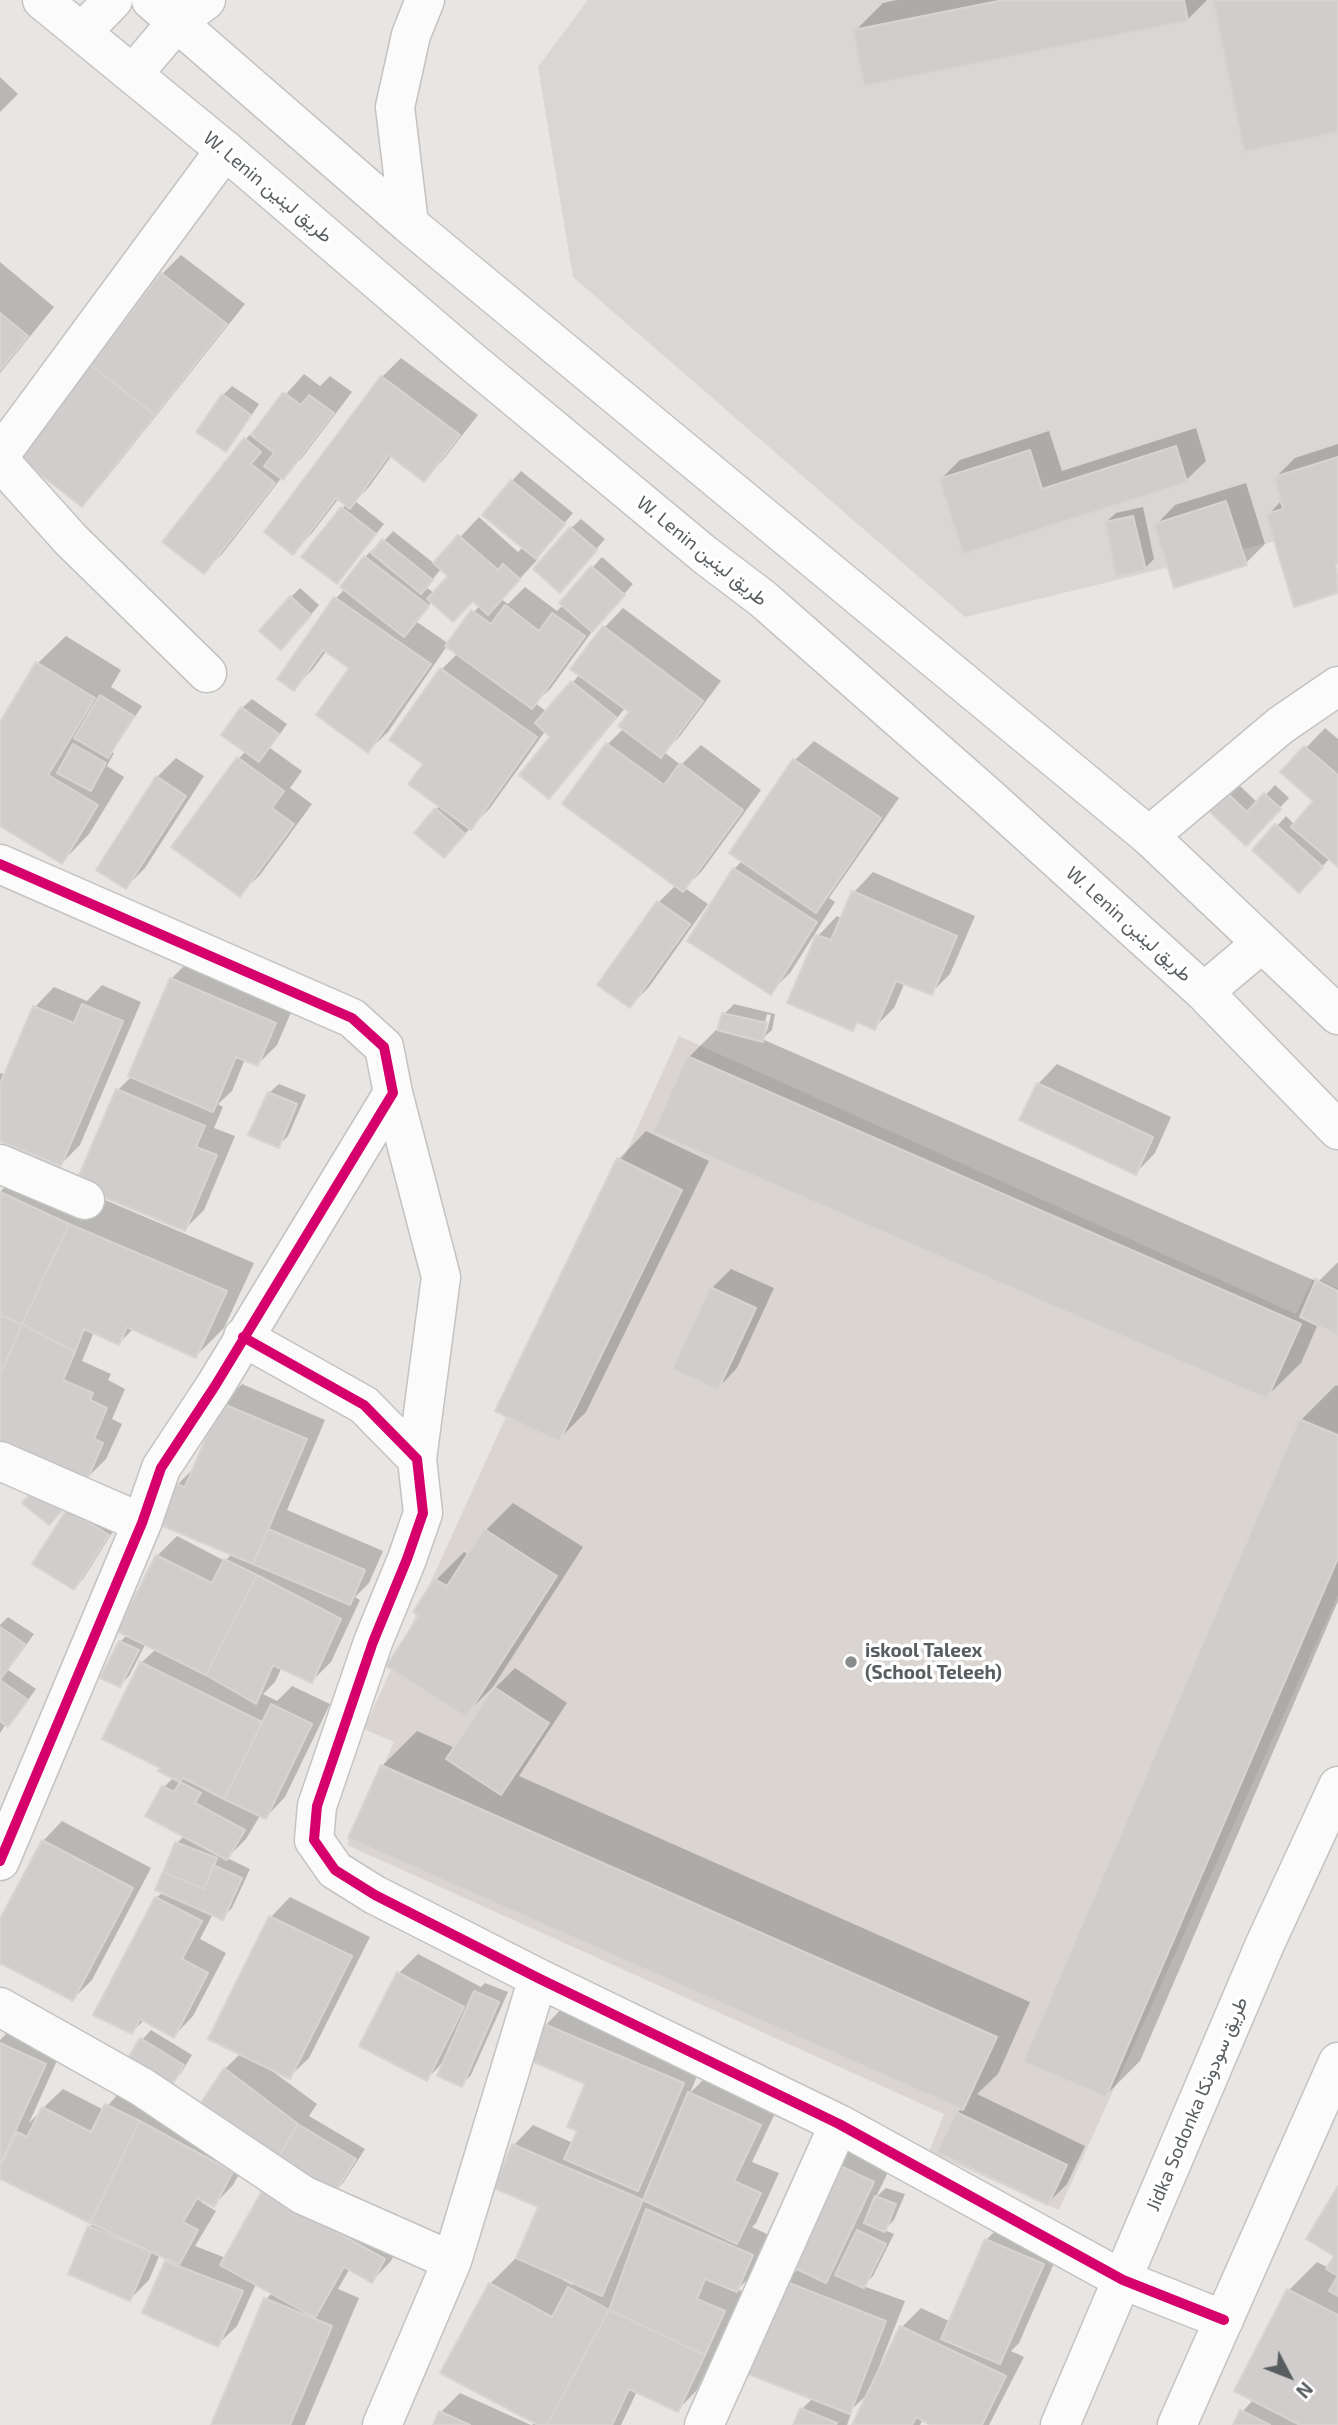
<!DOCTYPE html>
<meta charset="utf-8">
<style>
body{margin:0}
#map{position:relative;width:1338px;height:2425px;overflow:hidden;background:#e8e5e2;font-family:"Exo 2",sans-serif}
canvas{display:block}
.north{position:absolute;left:1254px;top:2341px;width:70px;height:70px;-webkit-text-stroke:5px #fff;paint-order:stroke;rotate:132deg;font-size:19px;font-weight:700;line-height:28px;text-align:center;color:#585d60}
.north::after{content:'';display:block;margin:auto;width:24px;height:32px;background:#585d60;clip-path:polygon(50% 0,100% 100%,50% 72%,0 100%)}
</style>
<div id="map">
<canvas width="1338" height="2425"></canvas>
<div class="north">N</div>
</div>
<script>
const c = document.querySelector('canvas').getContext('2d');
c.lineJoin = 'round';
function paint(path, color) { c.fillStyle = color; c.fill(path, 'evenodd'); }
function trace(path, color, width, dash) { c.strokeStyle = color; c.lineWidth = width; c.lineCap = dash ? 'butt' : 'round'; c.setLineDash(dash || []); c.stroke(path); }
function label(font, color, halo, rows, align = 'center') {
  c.font = font + ' "Exo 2",Vazirmatn,sans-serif'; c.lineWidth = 7; c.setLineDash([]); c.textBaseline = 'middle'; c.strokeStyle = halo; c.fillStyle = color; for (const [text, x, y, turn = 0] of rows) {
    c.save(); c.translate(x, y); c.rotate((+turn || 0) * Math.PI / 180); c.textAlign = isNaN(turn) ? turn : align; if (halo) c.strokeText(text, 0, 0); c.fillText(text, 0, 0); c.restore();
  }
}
paint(new Path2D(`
 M588 0H1338V526L965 617 573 277 538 67Z`), '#d9d6d3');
paint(new Path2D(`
 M679 1036 1296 1314 1314 1277 1338 1288V1595L1059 2210 929 2152 944 2114 347 1845 394 1742 364 1729Z`), '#dad5d1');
paint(new Path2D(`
 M897 0H1207L1188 19 855 31 883 3Z
 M0 77 18 94 0 112Z
 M181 255 245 304 101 485 82 504 162 274Z
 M0 262 54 307 0 373Z
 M401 358 478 415 443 460 424 480 392 455 369 487 355 501 384 524 337 582 304 557 346 504 339 498 312 533 293 553 382 377Z
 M304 374 320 386 330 376 352 392 302 458 282 477 223 553 204 572 246 439Z
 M232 386 259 404 235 440 225 450 223 395Z
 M1196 428 1206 461 1186 480 964 552 941 479 960 460 1049 431 1062 471Z
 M1338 444V564L1335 555 1332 556 1338 576V591L1295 605 1268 515 1282 500 1276 477 1295 458Z
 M521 471 573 513 536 557 538 559 501 599 508 604 525 587 557 611 563 605 561 603 602 557 633 584 599 622 551 688 535 703 547 712 580 674 604 628 623 608 721 681 680 736 664 752 681 765 701 745 761 790 702 871 685 888 708 904 649 987 630 1006 659 902 676 885 608 744 624 728 631 711 626 707 568 777 549 796 552 736 546 730 490 808 453 846 436 809 441 805 425 763 392 739 442 669 458 653 447 646 388 732 368 751 352 668 327 650 313 669 293 689 279 679 336 598 345 589 342 586 365 557 375 547 377 549 393 531 435 564 479 517 518 552 523 547 512 481ZM442 568 451 576 435 594 426 587ZM474 599 480 605 449 644 417 622 432 601Z
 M1246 483 1265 544 1246 563 1156 525 1175 505Z
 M1143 507 1154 559 1145 568 1106 522 1116 513Z
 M581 519 605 539 569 581 571 528Z
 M300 588 319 605 291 638V597Z
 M66 636 121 670 111 687 142 706 112 752 114 753 107 766 124 777 89 834 62 862 0 824V725L38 663Z
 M252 699 287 724 270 748 302 771 290 788 312 804 260 875 240 894 239 758 246 751 242 708Z
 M1325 728 1338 739V865L1330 858 1309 881 1277 826 1286 816 1295 825 1316 801 1283 772Z
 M814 741 899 798 829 898 835 902 790 973 770 992 734 869 743 860 732 852 795 760Z
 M176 758 204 776 145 868 126 887 157 777Z
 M1237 783 1258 803 1275 785 1289 798 1255 834 1212 811Z
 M873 872 975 916 950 974 931 993 905 982 894 1008 875 1027 860 1021 853 1029 818 936 837 916 842 918 854 892Z
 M190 960 295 1003 277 1045 258 1064 245 1059 232 1091 218 1104 223 1107 214 1128 235 1136 204 1210 185 1229 118 1090 132 1076 171 979Z
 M102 985 141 1002 80 1145 61 1164 0 1139V1073L6 1075 35 1007 54 987 87 1001Z
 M734 1004 775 1014 772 1030 762 1039 1318 1282 1338 1262V1333L1318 1324 1301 1363 1266 1397 689 1057 721 1025 724 1014ZM767 1014 771 1015 767 1031H763Z
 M1057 1064 1171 1117 1155 1153 1136 1173 1038 1084Z
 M279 1084 306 1095 288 1136 278 1146 269 1093Z
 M646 1131 709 1161 586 1412 558 1440 619 1159Z
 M19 1173 98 1197 254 1263 224 1328 196 1356 134 1328 119 1343 94 1332 82 1361 111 1374 108 1380 125 1389 112 1419 122 1424 106 1459 87 1478 0 1440V1192Z
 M731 1269 774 1288 737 1368 718 1388 712 1288Z
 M242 1384 325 1420 287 1510 383 1551 369 1583 355 1597 360 1600 331 1662 312 1681 282 1667 275 1682 263 1694 277 1701 292 1686 330 1704 285 1797 266 1817 261 1814 246 1839 227 1858 250 1869 232 1908 222 1918 213 1914 200 1939 226 1953 193 2016 174 2036 144 2020 132 2032 156 1898 163 1892 177 1843 185 1835 163 1788 174 1777 141 1663 157 1648 146 1643 129 1676 120 1685V1642L128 1634 157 1556 177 1536 225 1561 233 1553 177 1485 196 1466 222 1404Z
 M1336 1385 1338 1386V1601L1140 2061 1106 2095 1301 1420Z
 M513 1503 583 1547 493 1687 466 1714 422 1615 416 1611 436 1580 464 1552 469 1555 485 1531Z
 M68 1510 117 1525 83 1579 74 1588Z
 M8 1617 34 1634 8 1670 36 1689 17 1715 8 1725 6 1724 0 1733V1625Z
 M515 1668 567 1703 519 1776 1030 2002 998 2074 977 2094 1085 2146 1067 2184 1048 2203 957 2113 962 2108 382 1766 417 1731 455 1748 495 1688Z
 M62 1821 151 1868 92 1980 73 1999 0 1961V1923L43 1841Z
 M290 1897 370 1937 309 2058 289 2077 273 2069 272 2071 317 2104 309 2116 365 2149 343 2183 334 2192 225 2069 241 2053 211 2038 271 1917Z
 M418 1954 481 1987 485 1983 508 1992 471 2075 462 2084 446 2059 427 2079 398 1974Z
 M565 2005 702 2064 690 2093 709 2074 779 2105 752 2162 779 2173 756 2223 752 2227 771 2236 756 2271 738 2289 743 2292 697 2390 678 2410 637 2391 621 2425H532L536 2422 490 2284 518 2256 541 2206 514 2145 533 2125 573 2143 579 2130 587 2083 546 2025ZM564 2277 575 2282 572 2285 563 2280Z
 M17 2023 64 2045 29 2123 38 2114 40 2115 43 2108 63 2089 104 2110 126 2085 251 2153 233 2185 214 2205 203 2199 201 2202 216 2211 195 2246 226 2258 263 2192 282 2172 403 2239 391 2261 372 2281 350 2268 338 2289 359 2298 305 2425H212L266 2299 272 2293 256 2284 237 2326 217 2345 167 2262 170 2259 160 2254 149 2280 130 2299 70 2274 90 2227 94 2222 0 2177V2040Z
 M151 2030 192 2055 181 2073 172 2083 142 2040Z
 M849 2142 893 2162 876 2197 886 2188 905 2194 894 2220 884 2230 894 2234 873 2276 863 2286 905 2301 879 2367 882 2368 902 2327 921 2308 951 2322 986 2240 1005 2221 1062 2245 1019 2343 1011 2351 1024 2357 989 2425H935L923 2419 920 2425H854L869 2393 853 2408 847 2425H795L802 2409 813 2398 785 2282 799 2268Z
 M1338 2189V2425H1235L1242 2412 1254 2399 1289 2290 1317 2262 1329 2268 1337 2255Z
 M460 2393 531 2425H435L441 2412Z`), '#0003');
const building = new Path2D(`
 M1003 0H1184L1188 21 864 86 853 30Z
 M1213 0H1338V132L1244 152Z
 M161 273 227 324 155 415 91 365Z
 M0 313 28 336 0 370Z
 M91 365 155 415 82 507 18 457Z
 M381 376 460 435 424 482 389 455 350 509 336 498 293 555 264 532Z
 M283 392 301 405 309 395 334 413 283 480 264 466 274 453 251 435Z
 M222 394 251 415 226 452 196 432Z
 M244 438 261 452 251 464 275 483 204 574 162 542Z
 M1176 446 1187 482 963 554 939 479 1030 450 1042 489Z
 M1338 457V563L1336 564 1338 593 1294 607 1266 514 1283 509 1274 477Z
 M511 480 565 524 536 559 482 515Z
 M1226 501 1247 565 1174 588 1154 524Z
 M341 507 376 534 337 584 301 557Z
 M1133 516 1146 570 1116 577 1105 522Z
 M570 527 597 550 560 593 533 569Z
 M458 535 498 570 503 564 520 579 488 615 473 601 453 622 427 599 448 576 433 563Z
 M382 539 433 580 421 594 371 553Z
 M364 556 429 606 404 637 340 587Z
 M591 566 625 595 592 632 559 603Z
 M290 596 311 615 281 650 259 631Z
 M334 597 431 664 368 753 316 715 349 668 323 650 294 691 277 679Z
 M505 605 539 631 552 613 585 636 532 709 445 646 471 610 491 624Z
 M603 626 703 701 661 758 618 726 629 712 570 669Z
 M36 662 95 698 48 775 98 805 62 864 0 826V722Z
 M440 668 537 737 471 830 408 784 423 764 389 740Z
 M571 681 616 717 549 799 519 775 550 737 535 723Z
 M100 695 134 716 108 758 74 738Z
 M241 707 279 734 259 762 221 735Z
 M606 743 664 785 680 763 743 810 683 892 562 804Z
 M73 744 106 763 91 791 57 773Z
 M1304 746 1338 775V867L1291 827 1313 801 1280 772Z
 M237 757 284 791 272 808 294 824 240 897 171 847Z
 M793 759 881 818 816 913 729 853Z
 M156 776 186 796 126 889 96 870Z
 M1226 792 1247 812 1264 793 1281 809 1246 846 1209 811Z
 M435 808 465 834 444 858 414 833Z
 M1275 824 1323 867 1299 893 1252 850Z
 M733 868 817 922 771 995 687 941Z
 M852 891 957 936 932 995 896 981 875 1030 857 1022 853 1031 787 1003 816 935 831 940Z
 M657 901 690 924 630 1008 597 985Z
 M170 978 276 1023 258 1066 236 1057 213 1112 128 1076Z
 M82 1004 123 1021 61 1166 0 1141V1084L33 1006 74 1023Z
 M722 1013 767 1023 763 1042 717 1030Z
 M687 1056 1301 1324 1267 1399 653 1132Z
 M1037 1083 1153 1137 1136 1175 1019 1120Z
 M116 1089 205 1126 196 1147 217 1155 185 1231 75 1185Z
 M268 1092 297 1104 279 1148 248 1135Z
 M617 1158 682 1190 559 1442 495 1411Z
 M0 1192 69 1224 22 1324 0 1315Z
 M69 1224 227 1291 196 1358 127 1327 119 1345 84 1329 75 1352 22 1324Z
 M1316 1280 1338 1291V1335L1300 1317Z
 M710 1287 756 1308 718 1390 672 1369Z
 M0 1315 22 1324 0 1375Z
 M22 1324 75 1352 63 1380 93 1393 90 1400 107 1408 94 1439 103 1443 87 1480 0 1442V1375Z
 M221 1403 307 1439 253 1564 158 1524 176 1484 185 1487Z
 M1299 1419 1338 1435V1558L1106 2097 1023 2062Z
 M36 1488 63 1509 49 1525 22 1503Z
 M67 1509 109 1535 74 1590 32 1564Z
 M268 1529 365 1570 350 1605 253 1564Z
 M484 1529 557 1576 466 1717 386 1666 419 1616 413 1612 434 1579 447 1586Z
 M156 1555 212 1583 224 1559 257 1575 206 1675 117 1631Z
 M257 1575 341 1619 312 1683 273 1665 256 1704 206 1675Z
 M0 1627 25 1644 0 1680Z
 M119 1641 139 1650 120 1687 100 1678Z
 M140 1662 262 1722 224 1799 183 1778 180 1782 158 1771 160 1768 102 1739Z
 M0 1680 28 1700 8 1727 0 1721Z
 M494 1687 549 1723 501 1795 446 1759Z
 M271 1704 312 1724 266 1819 224 1799Z
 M381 1765 997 2037 963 2110 348 1838Z
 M180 1782 201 1793 195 1803 245 1830 227 1860 145 1816 162 1786 174 1792Z
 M42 1840 133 1888 73 2001 0 1963V1919Z
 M175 1842 217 1858 204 1889 163 1872Z
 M213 1865 242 1878 223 1920 155 1890 163 1872 204 1889Z
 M155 1897 202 1921 182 1959 208 1973 174 2038 140 2019 132 2034 93 2015Z
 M269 1916 352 1956 290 2079 208 2039Z
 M397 1972 464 2007 427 2081 359 2046Z
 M474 1991 499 2002 462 2087 437 2076Z
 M544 2024 684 2083 638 2191 564 2159 577 2131 567 2127 585 2084 529 2060Z
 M140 2038 184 2065 172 2085 128 2058Z
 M0 2043 46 2064 0 2164Z
 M224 2068 298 2124 277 2159 200 2104Z
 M688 2092 761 2125 734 2181 761 2193 737 2244 643 2200Z
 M105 2104 140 2121 90 2223 0 2179V2167L17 2132 27 2137 42 2107 91 2132Z
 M956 2112 1067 2165 1048 2205 937 2152Z
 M140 2121 233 2172 214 2207 197 2198 183 2222 198 2230 179 2265 90 2223Z
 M298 2124 356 2159 334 2194 277 2159Z
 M512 2144 643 2200 602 2296 516 2258 538 2207 494 2188Z
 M828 2160 874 2182 826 2283 780 2261Z
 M1338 2186V2296L1329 2291 1338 2276 1326 2269 1334 2256 1306 2239Z
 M262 2191 385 2259 372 2283 344 2267 315 2318 220 2265Z
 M875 2196 896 2204 885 2232 864 2223Z
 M646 2209 753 2255 737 2292 705 2279 697 2299 725 2311 705 2355 609 2310Z
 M88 2226 151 2252 130 2301 68 2274Z
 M857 2230 886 2244 864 2288 835 2275Z
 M985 2239 1044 2264 1000 2364 941 2339Z
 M165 2261 243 2291 218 2347 142 2313Z
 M784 2281 886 2321 850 2414 748 2374Z
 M489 2283 552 2317 568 2287 609 2310 547 2425H538L440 2373Z
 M1287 2289 1338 2315V2425H1300L1234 2391Z
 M264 2298 332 2326 290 2425H211Z
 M609 2310 705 2355 678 2412 629 2389 612 2425H547Z
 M900 2326 1006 2376 982 2425H931L916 2417 912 2425H852Z
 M800 2408 837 2423 836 2425H793Z
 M1240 2410 1270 2425H1233Z
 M439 2411 470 2425H433Z`);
paint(building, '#d0cdcc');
trace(building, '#d7d4d2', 2);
const street = new Path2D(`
 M0 455 225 150
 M0 461 71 540 207 673
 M1149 836 1281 725 1338 686
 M0 864 352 1018 384 1047 393 1093 215 1386 161 1468 142 1523 0 1861
 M393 1093 441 1277 417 1459
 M0 1164 85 1200
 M243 1337 364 1405 417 1459 423 1513 407 1559 373 1642 317 1806 314 1840 335 1870 375 1895 538 1978 839 2124 1123 2280 1224 2320
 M0 1461 142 1523
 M0 2007 142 2087 303 2195 452 2261
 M382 2425 452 2261 538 1978
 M704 2425 839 2124`);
const secondary = new Path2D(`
 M42 0 225 150 470 360 705 555 763 599 986 795 1204 992 1338 1130
 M151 0 409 224 1149 836 1338 1015
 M82 32 113 0
 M133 74 177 22 206 0
 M409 224 395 107 411 35 425 0
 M1204 992 1262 943
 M1060 2425 1265 1944 1338 1786
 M1177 2425 1338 2062`);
trace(street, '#c3c3c3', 41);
trace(secondary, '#c3c3c3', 41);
trace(street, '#fcfbfb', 38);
trace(secondary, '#fcfbfb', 38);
trace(new Path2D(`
 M0 864 352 1018 384 1047 393 1093 215 1386 161 1468 142 1523 0 1861
 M243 1337 364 1405 417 1459 423 1513 407 1559 373 1642 317 1806 314 1840 335 1870 375 1895 538 1978 839 2124 1123 2280 1224 2320`), '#d6006c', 10);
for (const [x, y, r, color] of [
 [851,1662,7,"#8a8d8e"]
]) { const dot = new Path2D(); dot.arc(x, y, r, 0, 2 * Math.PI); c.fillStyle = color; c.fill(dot); trace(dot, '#fff', 2.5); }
label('19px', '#585d60', '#fff', [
 ["W. Lenin طريق لينين",268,187,40],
 ["W. Lenin طريق لينين",702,551,39],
 ["W. Lenin طريق لينين",1129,924,42],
 ["Jidka Sodonka طريق سودونكا",1197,2104,-67]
]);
label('bold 19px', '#585d60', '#fff', [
 ["iskool Taleex",865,1651],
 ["(School Teleeh)",865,1673]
], 'left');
</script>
